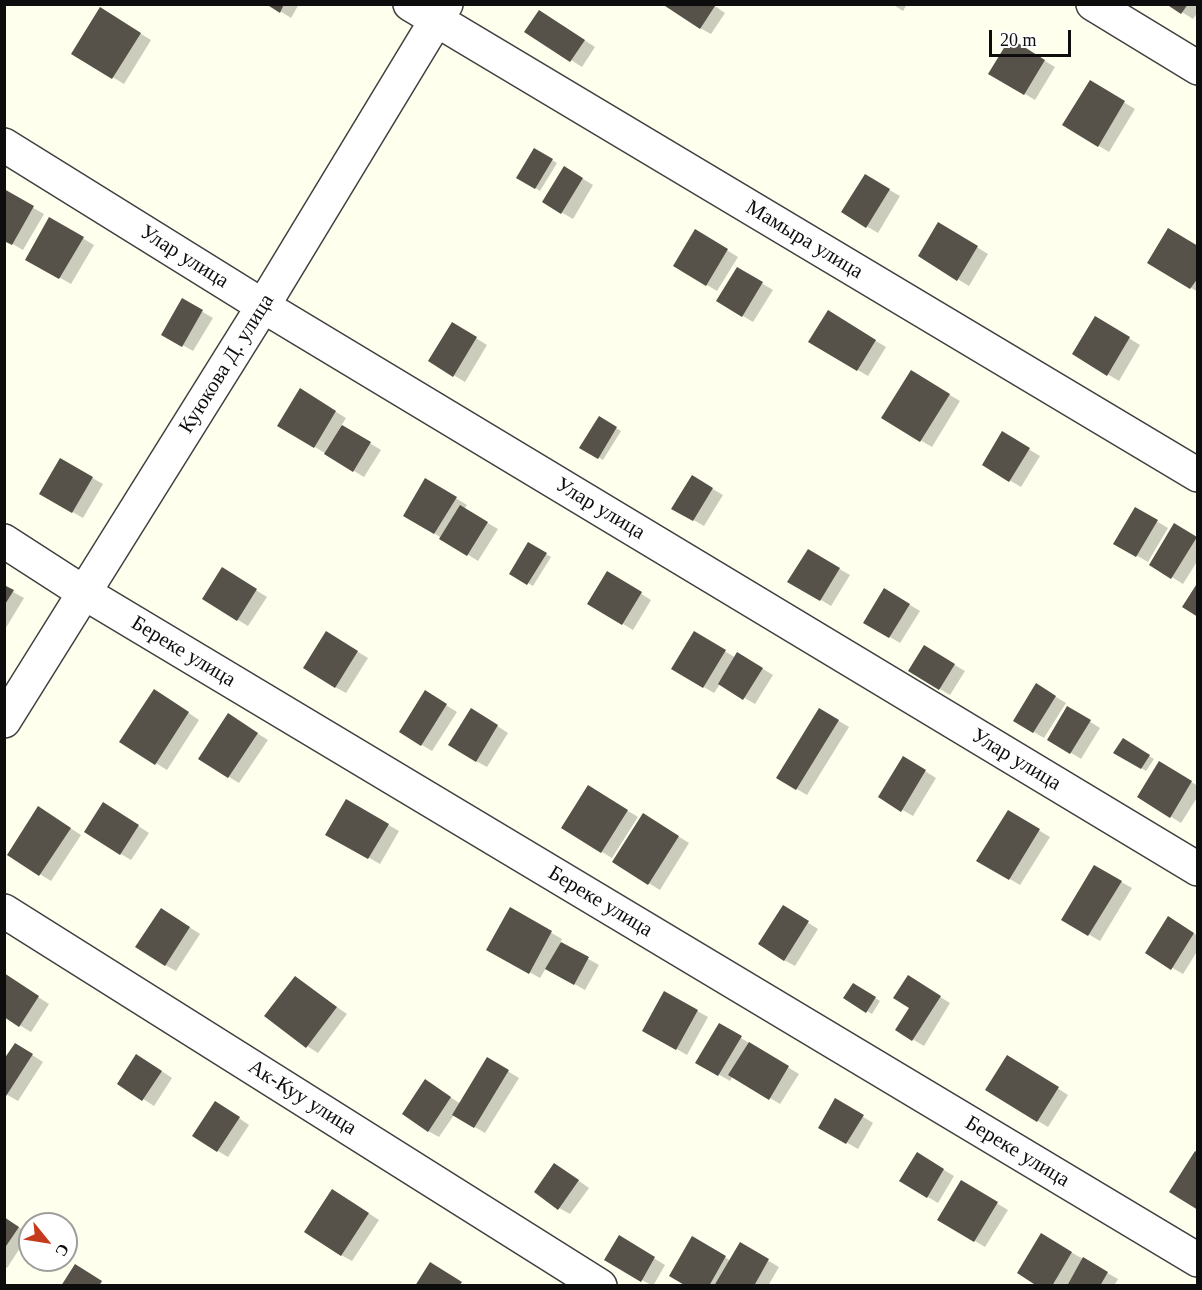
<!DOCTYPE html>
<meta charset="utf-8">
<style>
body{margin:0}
#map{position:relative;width:1202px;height:1290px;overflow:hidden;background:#ffffed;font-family:Georgia,serif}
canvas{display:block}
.frame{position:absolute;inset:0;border:6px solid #0d0d0d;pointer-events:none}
.north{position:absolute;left:18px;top:1212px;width:60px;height:60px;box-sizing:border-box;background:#fff;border:2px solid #9e9e9e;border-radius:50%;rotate:120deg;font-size:16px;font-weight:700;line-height:24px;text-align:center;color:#0d0d0d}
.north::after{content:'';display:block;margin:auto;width:21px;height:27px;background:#c5391c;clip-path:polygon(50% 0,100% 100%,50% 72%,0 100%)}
.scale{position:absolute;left:989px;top:30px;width:82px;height:27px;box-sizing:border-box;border:3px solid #0d0d0d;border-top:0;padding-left:8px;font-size:18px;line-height:21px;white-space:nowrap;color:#0d0d0d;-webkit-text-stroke:4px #fff;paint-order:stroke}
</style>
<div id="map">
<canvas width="1202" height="1290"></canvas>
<div class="frame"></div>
<div class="north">С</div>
<div class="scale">20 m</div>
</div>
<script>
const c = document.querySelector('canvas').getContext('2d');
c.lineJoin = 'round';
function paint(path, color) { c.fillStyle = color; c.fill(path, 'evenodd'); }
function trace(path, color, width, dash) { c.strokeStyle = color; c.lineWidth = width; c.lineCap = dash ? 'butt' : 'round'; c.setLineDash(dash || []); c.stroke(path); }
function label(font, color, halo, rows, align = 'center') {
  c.font = font + ' Georgia,serif'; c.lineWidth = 6; c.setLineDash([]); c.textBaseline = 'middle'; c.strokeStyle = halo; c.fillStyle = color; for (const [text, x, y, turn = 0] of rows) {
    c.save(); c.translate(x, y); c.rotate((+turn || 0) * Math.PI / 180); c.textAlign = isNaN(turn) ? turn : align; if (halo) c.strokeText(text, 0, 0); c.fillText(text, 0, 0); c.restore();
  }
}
paint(new Path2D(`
 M269 4H299L291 18Z
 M712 4 725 13 711 34 700 28Z
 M892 4H907L903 11Z
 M1169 4H1198V12L1193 19Z
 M100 9 151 40 124 84 73 53Z
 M550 18 595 47 582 67 526 31Z
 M1010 40 1055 67 1035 100 990 73Z
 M1090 82 1135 109 1109 152 1064 125Z
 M535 150 557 163 540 191 518 177Z
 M565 168 593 185 573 219 544 202Z
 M865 176 900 196 878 233 843 212Z
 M4 191 44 214 23 250 4 239Z
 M50 219 94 245 71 284 27 259Z
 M939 224 988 254 969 286 920 256Z
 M696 231 738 257 717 291 675 266Z
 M1198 248V292L1149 262Z
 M738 269 773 290 753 322 718 301Z
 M182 300 213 318 193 351 163 334Z
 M828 312 886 347 868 376 810 342Z
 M1096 318 1140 345 1119 381 1074 354Z
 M453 324 487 345 465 382 430 361Z
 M911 372 960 401 932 447 883 418Z
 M300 390 346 418 341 426 381 450 364 477 279 425Z
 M599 418 621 431 603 460 581 447Z
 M1003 434 1040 456 1021 487 984 465Z
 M60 460 103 484 83 518 41 494Z
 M692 477 723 495 704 526 673 508Z
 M426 480 467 505 464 509 498 529 478 561 405 515Z
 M1136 509 1168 528 1148 562 1115 543Z
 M1175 525 1198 539V560L1183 584 1151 564Z
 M528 544 551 557 533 586 511 573Z
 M808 551 850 575 831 606 790 581Z
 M608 573 651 600 633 630 589 603Z
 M233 576 267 597 248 626 238 620Z
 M4 587 24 598 4 631Z
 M885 590 920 611 900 643 865 622Z
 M695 633 736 658 738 654 773 675 755 704 720 684 714 693 673 669Z
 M337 639 368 658 346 693 335 687Z
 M924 647 965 671 950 695 910 671Z
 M1036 685 1066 703 1044 738 1015 721Z
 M165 697 199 720 167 770 122 742Z
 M436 699 457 712 432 751 422 745Z
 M1068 708 1100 728 1081 759 1049 739Z
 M820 710 849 727 807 795 778 778Z
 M482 716 508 733 487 767 476 761Z
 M239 722 268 740 239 783 229 777Z
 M1123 740 1154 759 1146 771 1116 752Z
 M904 758 936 778 913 816 880 797Z
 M1159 763 1198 786V796L1181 823 1139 797Z
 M599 793 638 817 612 858 602 852Z
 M346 801 399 831 380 864 327 834Z
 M114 810 149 833 131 860 121 854Z
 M1008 812 1050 837 1020 885 978 860Z
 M50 815 81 835 51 881 9 855Z
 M654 821 689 843 660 890 614 862Z
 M1095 867 1132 888 1100 941 1063 919Z
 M783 907 818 929 795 966 784 960Z
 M511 910 562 939 560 943 599 965 585 990 546 968 540 978 488 949Z
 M172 916 200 934 176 971 165 965Z
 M1168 918 1198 936V950L1183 974 1147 953Z
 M4 975 49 1004 31 1032 4 1016Z
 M295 978 347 1014 318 1053 307 1046Z
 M919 984 950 1003 924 1046 897 1030 911 1007Z
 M853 985 880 1001 872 1014 845 998Z
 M665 993 708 1017 687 1055 644 1030Z
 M720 1025 799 1074 780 1104 733 1076 730 1081 697 1062Z
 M26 1051 43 1062 18 1101 4 1093V1061Z
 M488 1059 519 1078 485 1133 454 1115 439 1137 428 1131 436 1088 461 1104Z
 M148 1062 172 1078 154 1106 119 1083Z
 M1018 1063 1068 1095 1048 1127 1038 1121Z
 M836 1100 873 1123 858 1149 820 1127Z
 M226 1109 249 1125 228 1157 218 1151Z
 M917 1154 954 1176 938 1203 901 1181Z
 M565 1171 589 1188 570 1214 559 1208Z
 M962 1182 1008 1210 985 1247 939 1219Z
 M343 1197 379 1220 352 1261 341 1255Z
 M4 1218 29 1234 7 1268 4 1267Z
 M1041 1235 1118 1279 1114 1286H1040Z
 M619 1237 665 1265 653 1286 606 1260Z
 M693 1238 731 1261 740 1244 779 1267 768 1286H689Z`), '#0003');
paint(new Path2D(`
 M266 4H284L280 13Z
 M662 4H713L715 6 700 29Z
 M1166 4H1188L1181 14Z
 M100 7 141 33 112 79 71 54Z
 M539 10 585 40 570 62 524 32Z
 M1010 38 1045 60 1024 95 988 74Z
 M1090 80 1125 101 1098 147 1062 125Z
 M534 148 553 159 535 189 516 178Z
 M564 166 583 178 561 214 542 202Z
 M865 174 890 189 866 228 841 212Z
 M4 189 34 206 12 245 4 241Z
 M49 217 84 237 59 279 25 260Z
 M938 222 978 246 957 281 918 256Z
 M1168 228 1198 246V278L1190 289 1147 263Z
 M695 229 728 249 706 286 673 266Z
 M737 267 763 282 742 317 716 301Z
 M182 298 203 310 182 347 161 335Z
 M828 310 876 340 857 371 808 342Z
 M1095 316 1130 337 1107 376 1072 354Z
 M452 322 477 337 453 377 428 361Z
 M911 370 950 394 920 442 881 418Z
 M300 388 336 411 314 448 277 426Z
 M599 416 617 427 598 459 579 448Z
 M342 425 371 442 353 472 324 454Z
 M1002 431 1030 448 1009 482 982 465Z
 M60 458 93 477 72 513 39 494Z
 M692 475 713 488 693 521 671 509Z
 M425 478 457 497 434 534 403 516Z
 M460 505 488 522 467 556 439 539Z
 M1135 507 1158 520 1136 557 1113 544Z
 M1174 523 1197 537 1171 579 1149 565Z
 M528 542 547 553 527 585 509 574Z
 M808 549 840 568 820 601 787 582Z
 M222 567 257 589 237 621 202 599Z
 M607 571 642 592 622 625 587 604Z
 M1198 582V617L1182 607Z
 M4 585 14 590 4 606Z
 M884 588 910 604 889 638 863 623Z
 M326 631 358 651 335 688 303 668Z
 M694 631 726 650 703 688 671 669Z
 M924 645 955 664 939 690 908 671Z
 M737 652 763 668 743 700 718 684Z
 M1036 683 1056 696 1033 733 1013 721Z
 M154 689 189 712 155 765 119 742Z
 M425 690 447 704 421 746 399 732Z
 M1067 706 1091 720 1070 754 1047 740Z
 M471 708 498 725 476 762 448 745Z
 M819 708 839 720 796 790 776 778Z
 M228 713 258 733 228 778 198 759Z
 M1123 738 1150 755 1141 769 1113 753Z
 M903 756 926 770 901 812 878 797Z
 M1159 761 1192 781 1170 818 1137 797Z
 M588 785 628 810 601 853 561 828Z
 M346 799 389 824 368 859 325 835Z
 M103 802 139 825 120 855 84 832Z
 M38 806 71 828 39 876 7 855Z
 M1008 810 1040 829 1009 880 976 861Z
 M643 813 679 836 648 885 612 862Z
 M1094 865 1122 881 1088 936 1061 920Z
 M783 905 809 921 784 961 758 944Z
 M510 907 552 931 529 974 486 950Z
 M161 908 190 927 165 966 135 947Z
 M1168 916 1194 933 1171 970 1145 953Z
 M561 942 589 957 574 985 545 969Z
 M4 973 39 996 19 1027 4 1017Z
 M908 975 941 996 912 1041 895 1030 909 1008 893 998Z
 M295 976 337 1007 306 1048 264 1016Z
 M853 983 876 997 866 1013 843 998Z
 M664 991 698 1010 676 1050 642 1031Z
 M719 1023 742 1036 718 1076 695 1063Z
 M749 1042 789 1066 769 1100 728 1075Z
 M15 1043 33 1054 6 1096 4 1059Z
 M136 1054 162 1071 142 1101 117 1084Z
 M1007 1055 1059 1087 1037 1122 985 1090Z
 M487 1057 509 1070 474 1128 452 1115Z
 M425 1079 451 1097 428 1132 402 1114Z
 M835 1098 864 1115 846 1144 818 1128Z
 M215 1101 240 1117 217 1152 192 1136Z
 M1195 1151 1198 1153V1210L1169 1192Z
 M917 1152 944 1169 927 1198 899 1181Z
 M554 1163 579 1180 558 1210 534 1192Z
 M961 1180 998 1202 974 1242 937 1220Z
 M332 1189 369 1213 341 1256 304 1232Z
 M4 1217 19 1227 4 1249Z
 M1041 1233 1072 1252 1052 1286H1037L1017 1273Z
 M619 1235 655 1257 641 1282 604 1260Z
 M692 1236 726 1256 709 1286H686L669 1276Z
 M740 1242 769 1259 754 1286H714Z
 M1083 1257 1108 1272 1100 1286H1067Z
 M430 1262 462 1282 459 1286H415Z
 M75 1264 102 1281 99 1286H61Z`), '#565149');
const minor = new Path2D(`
 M410 4 1198 475
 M1093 4 1198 68
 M4 145 263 306 1198 869
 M4 541 83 592 1198 1260
 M4 721 263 306 446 4
 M4 911 600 1286`);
trace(minor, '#404040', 36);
trace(minor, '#fff', 33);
label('21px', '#0d0d0d', '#fff', [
 ["Мамыра улица",804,240,31],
 ["Улар улица",184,257,32],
 ["Куюкова Д. улица",227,364,-58],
 ["Улар улица",600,509,31],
 ["Береке улица",183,652,31],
 ["Улар улица",1016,760,31],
 ["Береке улица",600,902,31],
 ["Ак-Куу улица",302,1098,32],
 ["Береке улица",1017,1152,31]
]);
</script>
